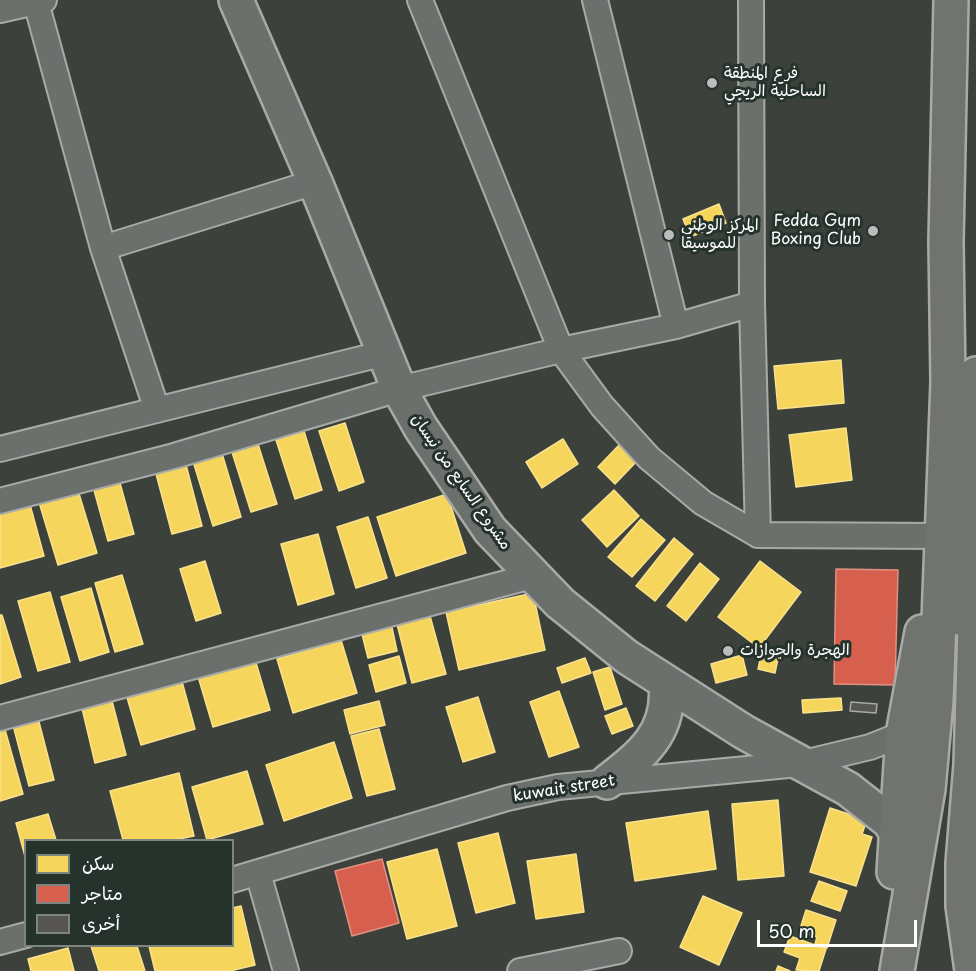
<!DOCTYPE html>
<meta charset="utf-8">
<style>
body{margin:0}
#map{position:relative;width:976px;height:971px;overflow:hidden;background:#3d413c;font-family:"Playpen Sans","Playpen Sans Arabic",sans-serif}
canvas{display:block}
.legend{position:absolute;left:24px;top:839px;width:210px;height:108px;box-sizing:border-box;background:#26332d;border:2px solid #7d8581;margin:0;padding:8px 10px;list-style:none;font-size:18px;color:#fff}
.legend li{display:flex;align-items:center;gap:12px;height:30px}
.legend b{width:30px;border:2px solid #7d8581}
.scale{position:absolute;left:757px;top:920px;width:160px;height:27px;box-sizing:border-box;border:3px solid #fff;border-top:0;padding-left:8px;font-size:18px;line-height:21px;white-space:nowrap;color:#fff;-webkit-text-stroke:4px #26332d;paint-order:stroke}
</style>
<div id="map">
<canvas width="976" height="971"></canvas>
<ul class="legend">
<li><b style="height:16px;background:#f6d55c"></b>سكن</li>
<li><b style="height:16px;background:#d6604d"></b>متاجر</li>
<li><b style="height:16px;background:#565551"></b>أخرى</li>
</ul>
<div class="scale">50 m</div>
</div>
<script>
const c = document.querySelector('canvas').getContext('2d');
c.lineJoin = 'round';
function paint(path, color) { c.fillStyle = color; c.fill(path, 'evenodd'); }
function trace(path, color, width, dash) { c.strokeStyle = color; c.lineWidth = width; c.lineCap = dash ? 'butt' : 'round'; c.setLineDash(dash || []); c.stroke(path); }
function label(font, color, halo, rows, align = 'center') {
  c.font = font + ' "Playpen Sans","Playpen Sans Arabic",sans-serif'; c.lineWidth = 6; c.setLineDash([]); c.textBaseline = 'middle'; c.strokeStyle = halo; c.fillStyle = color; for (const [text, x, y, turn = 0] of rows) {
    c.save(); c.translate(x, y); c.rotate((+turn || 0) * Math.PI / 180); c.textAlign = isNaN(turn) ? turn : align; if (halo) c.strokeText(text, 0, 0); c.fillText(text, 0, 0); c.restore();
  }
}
const homes = new Path2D(`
 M719 204 726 223 690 237 683 219Z
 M841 360 844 403 778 409 774 366Z
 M345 423 364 482 339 491 319 431Z
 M846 428 852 480 796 487 789 435Z
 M304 431 322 490 295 499 276 440Z
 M563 439 578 464 542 488 526 462Z
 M257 441 277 504 251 512 231 449Z
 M620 444 637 461 615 484 598 467Z
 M221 450 241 517 213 526 192 458Z
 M185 461 202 526 172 534 155 470Z
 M120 483 134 534 108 541 94 490Z
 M77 487 97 553 58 565 38 499Z
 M614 490 639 516 607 547 582 520Z
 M447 494 466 553 396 576 377 517Z
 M29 501 44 556 0 568V510Z
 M368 517 387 578 356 588 337 527Z
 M641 519 665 540 632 577 608 557Z
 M318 534 334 594 298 605 281 544Z
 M674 538 693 554 655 601 636 586Z
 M205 561 221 613 196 621 180 569Z
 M760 561 801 592 759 648 718 617Z
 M700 563 719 579 686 621 667 606Z
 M122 575 143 644 115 652 95 583Z
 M91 588 109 652 80 661 61 597Z
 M50 592 70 662 38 671 18 601Z
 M533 593 545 650 459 670 446 612Z
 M0 615H2L21 677 0 684Z
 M430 616 446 674 412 683 397 624Z
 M391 623 397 651 368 658 361 630Z
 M341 640 357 693 293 713 277 659Z
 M762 651 779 654 775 673 758 669Z
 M742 655 747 675 716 683 711 664Z
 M254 656 270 710 213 727 197 673Z
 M399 656 406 683 376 692 369 665Z
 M585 658 591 673 562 683 557 668Z
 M610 667 622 704 605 710 593 672Z
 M181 678 195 729 141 745 126 694Z
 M559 691 579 747 549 757 530 702Z
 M111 697 126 755 95 763 81 704Z
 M478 697 495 752 463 762 446 707Z
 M841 698 842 710 803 713 802 700Z
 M379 701 385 725 350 734 344 710Z
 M626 708 633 726 612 734 605 716Z
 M38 718 54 780 29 786 13 725Z
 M4 726 23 794 0 801V727Z
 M379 729 395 789 367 796 351 736Z
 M334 742 352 798 284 821 266 765Z
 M247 771 263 824 207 840 192 787Z
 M179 773 194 836 174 840H123L110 791Z
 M778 800 784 876 738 880 732 804Z
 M830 808 867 820 862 834 872 837 856 886 810 872Z
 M708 811 716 869 635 881 626 823Z
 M48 814 56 840H26V860L16 823Z
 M498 833 515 903 476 913 458 843Z
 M437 849 457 926 407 939 387 862Z
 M576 854 584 912 536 919 527 861Z
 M819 881 847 891 840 911 811 901Z
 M703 896 742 913 719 965 680 947Z
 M241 906 255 965 230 971H155L149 946H232V908Z
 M806 910 836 920 827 948 815 944 817 937 799 932Z
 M790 936 826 949 819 971 796 970 800 958 784 952Z
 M91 946H137L145 971H99Z
 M68 948 74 971H31L28 959Z
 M778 966 790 971H776Z`);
paint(homes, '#f6d55c');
trace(homes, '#f9e28d', 1.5);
const shops = new Path2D(`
 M836 569 898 570 895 685 834 684Z
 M382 859 399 923 352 936 335 871Z`);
paint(shops, '#d6604d');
trace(shops, '#e29082', 1.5);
const building = new Path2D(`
 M851 702 877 704 876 713 850 711Z`);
paint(building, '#565551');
trace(building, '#a8aaa7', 1.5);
const street = new Path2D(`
 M420 0 561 350 602 406 649 458 703 503 758 535 943 536
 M595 0 676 326
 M751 0 752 304 758 535
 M36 2 103 248 157 410
 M0 10 44 0
 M103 248 315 182
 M0 449 385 353
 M0 501 174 456 399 389 561 350 676 326 752 304
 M0 718 532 576
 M258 873 286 971
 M232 880 507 798 558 787 799 764 870 747 903 734
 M0 942 26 935
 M520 971 619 951`);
const secondary = new Path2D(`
 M236 0 315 182 399 389 421 428 490 530 560 603 627 657 744 732 848 789 890 822 897 835
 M607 782C642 755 671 732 666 684`);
const primary = new Path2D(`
 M959 618 974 482 976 374
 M894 872 903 734 922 632
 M897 971 928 789 936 700 948 382 946 242 951 0
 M972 971 963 906V863L971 764 976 590`);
trace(street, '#a8aaa7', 28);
trace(secondary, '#a8aaa7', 38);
trace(primary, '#a8aaa7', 38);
trace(street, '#6c706d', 24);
trace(secondary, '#6c706d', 33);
trace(primary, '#71736f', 33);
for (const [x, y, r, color] of [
 [712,83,6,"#bbbcbb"],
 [873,231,6,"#bbbcbb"],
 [669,235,6,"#bbbcbb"],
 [728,651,6,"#bbbcbb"]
]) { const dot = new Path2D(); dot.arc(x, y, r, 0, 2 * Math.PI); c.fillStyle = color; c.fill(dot); trace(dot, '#26332d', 2); }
label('16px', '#fff', '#26332d', [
 ["فرع المنطقة",724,74],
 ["الساحلية الريجي",724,92],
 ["Fedda Gym",861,222,"right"],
 ["Boxing Club",861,240,"right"],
 ["المركز الوطني",681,226],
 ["للموسيقا",681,244],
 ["الهجرة والجوازات",740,651]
], 'left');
label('16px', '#fff', '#26332d', [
 ["مشروع السابع من نيسان",461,482,55],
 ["kuwait street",564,789,-9]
]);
</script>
